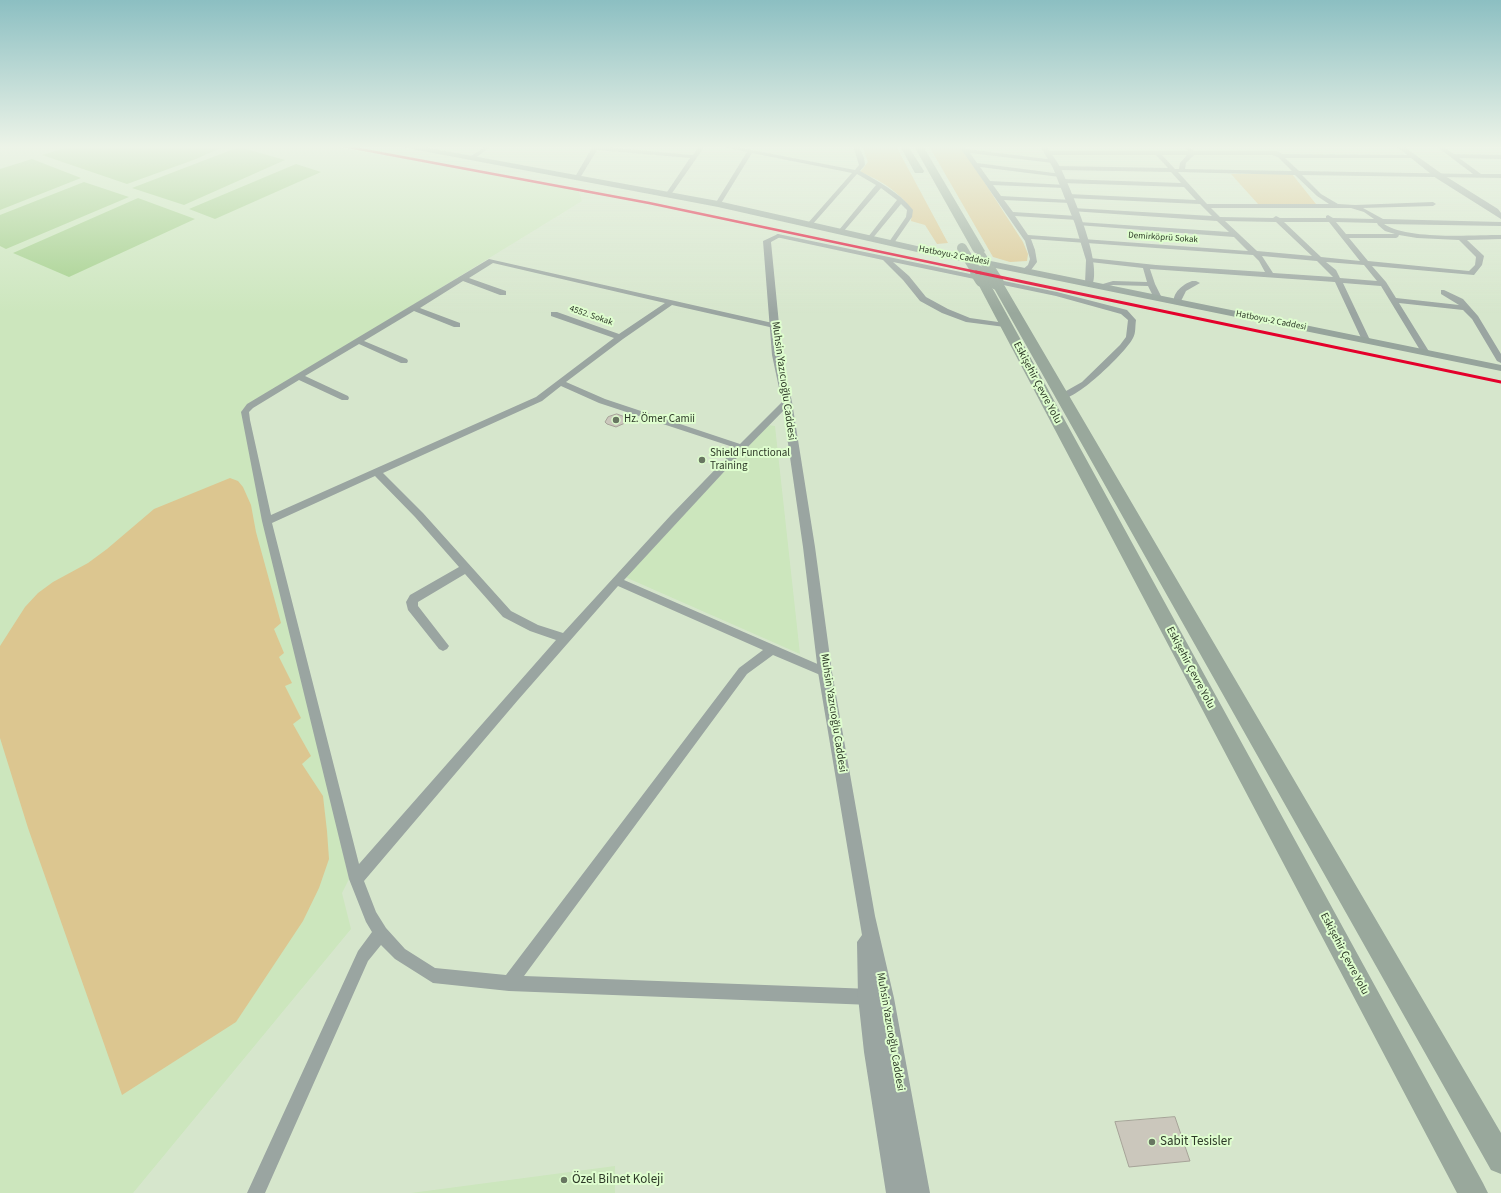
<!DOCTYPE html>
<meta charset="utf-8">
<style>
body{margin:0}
canvas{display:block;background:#d6e6cc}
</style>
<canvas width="1501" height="1193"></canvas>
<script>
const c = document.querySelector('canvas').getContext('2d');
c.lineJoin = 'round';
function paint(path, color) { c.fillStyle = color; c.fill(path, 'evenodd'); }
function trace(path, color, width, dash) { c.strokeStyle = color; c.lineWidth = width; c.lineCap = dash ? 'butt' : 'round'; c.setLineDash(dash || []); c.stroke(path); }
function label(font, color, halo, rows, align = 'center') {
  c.font = font + ' "Source Sans 3",sans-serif'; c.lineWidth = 4; c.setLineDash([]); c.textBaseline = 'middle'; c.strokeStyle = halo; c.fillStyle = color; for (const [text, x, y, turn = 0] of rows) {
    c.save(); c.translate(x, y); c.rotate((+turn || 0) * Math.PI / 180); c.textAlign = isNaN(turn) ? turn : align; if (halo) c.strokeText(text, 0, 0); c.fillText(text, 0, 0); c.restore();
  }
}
paint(new Path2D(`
 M0 146H331L578 190 582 201 242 410 349 879 342 893 351 929 133 1193H0Z
 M768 425 775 426 800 654 625 577Z
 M615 1166V1193H411Z`), '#cce6bd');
paint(new Path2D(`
 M862 146H896L948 243 937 244 925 225 911 221 912 210C899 192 881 180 860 172L868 162Z
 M929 146H961L1023 242 1028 254 1027 261 1010 262 993 257Z
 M1231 174H1292L1316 204H1258Z
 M230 478 238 481 243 487 251 505 256 532 281 623 274 629 284 653 279 657 292 683 285 686 301 718 293 724 311 756 302 764 323 796 327 831 329 859 319 888 303 921 236 1022 122 1095 28 828 0 738V646L25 607 38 593 53 582 88 563 107 549 154 509Z`), '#dcc690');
paint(new Path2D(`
 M71 146H225L196 159 127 184 42 155Z
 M239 147 285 160 184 205 132 188Z
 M32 159 81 178 0 210V169Z
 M296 164 321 172 215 219 189 209Z
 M84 182 129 197 6 249 0 246V215Z
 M138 198 195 219 69 277 13 253Z`), '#a2cf89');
const building = new Path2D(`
 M617 414 625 417V423L616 427 607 424 605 422 608 417Z
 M1175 1117 1190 1161 1129 1167 1115 1122Z`);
paint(building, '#cbc7bc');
trace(building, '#a6a398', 1);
paint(new Path2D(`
 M486 146H492L475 158H471V156Z
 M593 146 693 155 699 146H705L670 196 668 197 665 195 690 158 597 150 580 178H576L575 177Z
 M721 146H731L855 170 859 165 853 146H859L864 158 865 165 860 171C879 182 899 192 913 210L912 217 894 243H890L889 242 906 217 907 210 901 204 872 239H868V237L897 200 881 188 843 232H839V230L876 185 857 174 812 225H808V223L852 173 752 153 720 205H716L715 204 747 152Z
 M959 146H965L967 149 1055 160 1056 161 1053 163 970 153 977 163 1062 174V176L1060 177 980 167 990 181 1067 185 1068 186 1065 188 993 185 1001 196 1072 200V202L1070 203 1004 200 1013 212 1077 216 1080 218 1077 220 1015 216 1028 235 1248 251 1234 237 1077 225 1076 224 1079 222 1229 232 1217 221 1071 211 1070 210 1073 208 1212 216 1200 204 1068 198 1065 196 1068 194 1196 200 1184 187 1062 183 1059 181 1062 179 1181 183 1171 172 1057 170 1054 168 1057 166 1168 168 1156 155H1048L1045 153 1048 151H1188L1186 149 1189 147 1194 151H1277L1282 154 1414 155 1417 157 1416 158H1285L1299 171 1473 174 1436 146H1442L1454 154 1501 155V159L1459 158 1481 174H1501V178L1302 175 1321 194 1338 204 1355 205 1433 202 1436 204 1433 206 1363 208 1383 219 1501 222V226L1384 224C1407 240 1472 235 1501 235V239L1467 240 1484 256 1482 265 1474 275 1372 266 1386 282 1396 298 1459 305 1441 294V290H1444L1463 299 1478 316 1501 354V363L1497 361 1472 319 1463 310 1399 303 1430 353 1429 355H1423L1381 286 1343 283 1370 340 1366 342 1362 340 1335 282 1150 269 1155 284 1162 298 1158 300 1154 298 1148 286 1113 285 1100 288 1096 286 1113 281 1147 282 1143 268 1090 262 1086 260 1090 258 1156 265 1265 272 1259 261 1253 255 1031 239 1035 250 1037 262 1031 270 1023 272 1022 270 1028 265 1030 259 1025 241ZM1162 155H1187L1180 163 1179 169H1175ZM1194 155H1272L1278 157 1292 171 1185 169 1186 163ZM1178 172 1295 175 1317 196 1329 204H1207ZM1211 208H1351L1364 212 1374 219 1333 218 1328 215 1326 216V218H1280L1276 216 1273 218 1220 217ZM1225 221 1276 222 1312 256 1257 251ZM1284 222H1329L1360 261 1321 257ZM1336 222 1377 223 1378 225 1385 231 1395 234H1346ZM1399 235 1417 238 1459 240 1476 257 1475 265 1469 271 1368 261 1349 238H1396L1398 237ZM1262 256 1317 261 1333 277 1273 273ZM1326 262 1364 265 1377 281 1340 278 1336 270Z
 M778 234 1057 292 1127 310 1136 320C1135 326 1136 333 1133 338 1126 352 1074 403 1059 399L1058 397 1059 395 1082 382 1120 345 1126 337 1128 320 1121 314 1056 296 893 262 909 276 926 297 948 309 970 318 1005 323 1009 325 1005 327 966 322 942 313 920 301 903 280 883 260 776 237V235Z
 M489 259 777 324V328H774L672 305 623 339 566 382 605 399 740 444 784 400H790L791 402 790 404 734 461 624 580 829 669 831 672 829 675 825 677 773 655 747 674 524 976 872 989 878 991 880 997 878 1003 872 1005 509 991 433 983 395 959 381 945 368 961 265 1193H247L358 951 372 932 366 922 349 879 262 521 241 412 247 404ZM493 263 665 303 619 334 557 312H551V316L614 338 536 397 271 515 250 420 249 412 253 408 299 380 342 400H348L349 398 348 396 305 376 359 344 401 363H407L408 361 407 359 364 341 414 311 454 327H460V323L420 308 463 281 500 295H506V291L469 278ZM561 386 599 403 736 448 671 515 563 633 538 625 511 611 423 513 383 473 542 401ZM375 476 415 517 459 567 410 595 406 602 408 610 439 649 443 651 447 649 449 646 418 606V602L465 574 503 617 530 631 556 640 359 864 272 523ZM618 586 763 650 739 668 506 975 435 968 405 949 386 928 376 912 364 881 518 700Z
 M1192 281H1196L1200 283 1186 291 1180 303H1174C1172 293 1183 284 1192 281Z`), '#9aa5a1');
paint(new Path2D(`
 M1040 146H1046C1051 153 1057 161 1061 169 1072 192 1103 264 1092 286L1089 287 1085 284 1086 260 1075 224 1053 168Z
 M1396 146H1403L1442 174 1498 209 1501 213V219L1436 178Z
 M778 234 782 236 771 242 782 355 792 402 815 547 832 672 875 916 894 998 930 1193H908L879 1017 908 1193H886L864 1052 858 997 857 942 862 935 818 672 803 547 782 402 772 355 763 241Z`), '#9aa5a1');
paint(new Path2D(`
 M403 146H418L718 201 917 246 1501 365V371L917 252 718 207 407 148Z`), '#96a49c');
paint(new Path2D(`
 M900 146H908L924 171 923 173H915Z
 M914 146H923L985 251 983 253H975L973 251Z
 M982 276 986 277 988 280 1483 1183 1488 1193H1457L976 280 978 277Z
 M997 279 1001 280 1003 283 1501 1133V1174L1491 1170 991 283 993 280Z`), '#99a89c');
trace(new Path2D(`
 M962 248 977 273
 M981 256 991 273`), '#99a89c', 10);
trace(new Path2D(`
 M977 272 982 280
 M990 272 997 283`), '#99a89c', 14);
trace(new Path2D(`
 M343 146 649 203 981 273`), '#e4002b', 2.5);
trace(new Path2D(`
 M976 272 1501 382`), '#e4002b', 3);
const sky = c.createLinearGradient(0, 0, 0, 313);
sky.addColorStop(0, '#8cbfc2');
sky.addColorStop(0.47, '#edf4e8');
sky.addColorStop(1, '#edf4e800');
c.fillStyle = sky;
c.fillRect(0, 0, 1501, 313);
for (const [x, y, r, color] of [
 [616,420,4,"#687661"],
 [702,460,4,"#687661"],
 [1152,1142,4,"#687661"],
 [564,1180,4,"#687661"]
]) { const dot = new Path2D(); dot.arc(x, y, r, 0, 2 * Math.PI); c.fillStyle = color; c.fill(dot); trace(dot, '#dffecf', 1.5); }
label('9px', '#2d3927', '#dffecf', [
 ["Demirköprü Sokak",1163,238,4],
 ["Hatboyu-2 Caddesi",954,256,11],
 ["4552. Sokak",591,316,19],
 ["Hatboyu-2 Caddesi",1271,321,11]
]);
label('11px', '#2d3927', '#dffecf', [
 ["Muhsin Yazıcıoğlu Caddesi",783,381,82],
 ["Eskişehir Çevre Yolu",1037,383,62],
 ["Eskişehir Çevre Yolu",1190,668,62],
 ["Muhsin Yazıcıoğlu Caddesi",833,713,81],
 ["Eskişehir Çevre Yolu",1344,954,62],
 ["Muhsin Yazıcıoğlu Caddesi",890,1032,80]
]);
label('11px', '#2d3927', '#dffecf', [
 ["Hz. Ömer Camii",624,420],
 ["Shield Functional",710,454],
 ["Training",710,467]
], 'left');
label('13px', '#2d3927', '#dffecf', [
 ["Sabit Tesisler",1160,1142],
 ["Özel Bilnet Koleji",572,1180]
], 'left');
</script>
